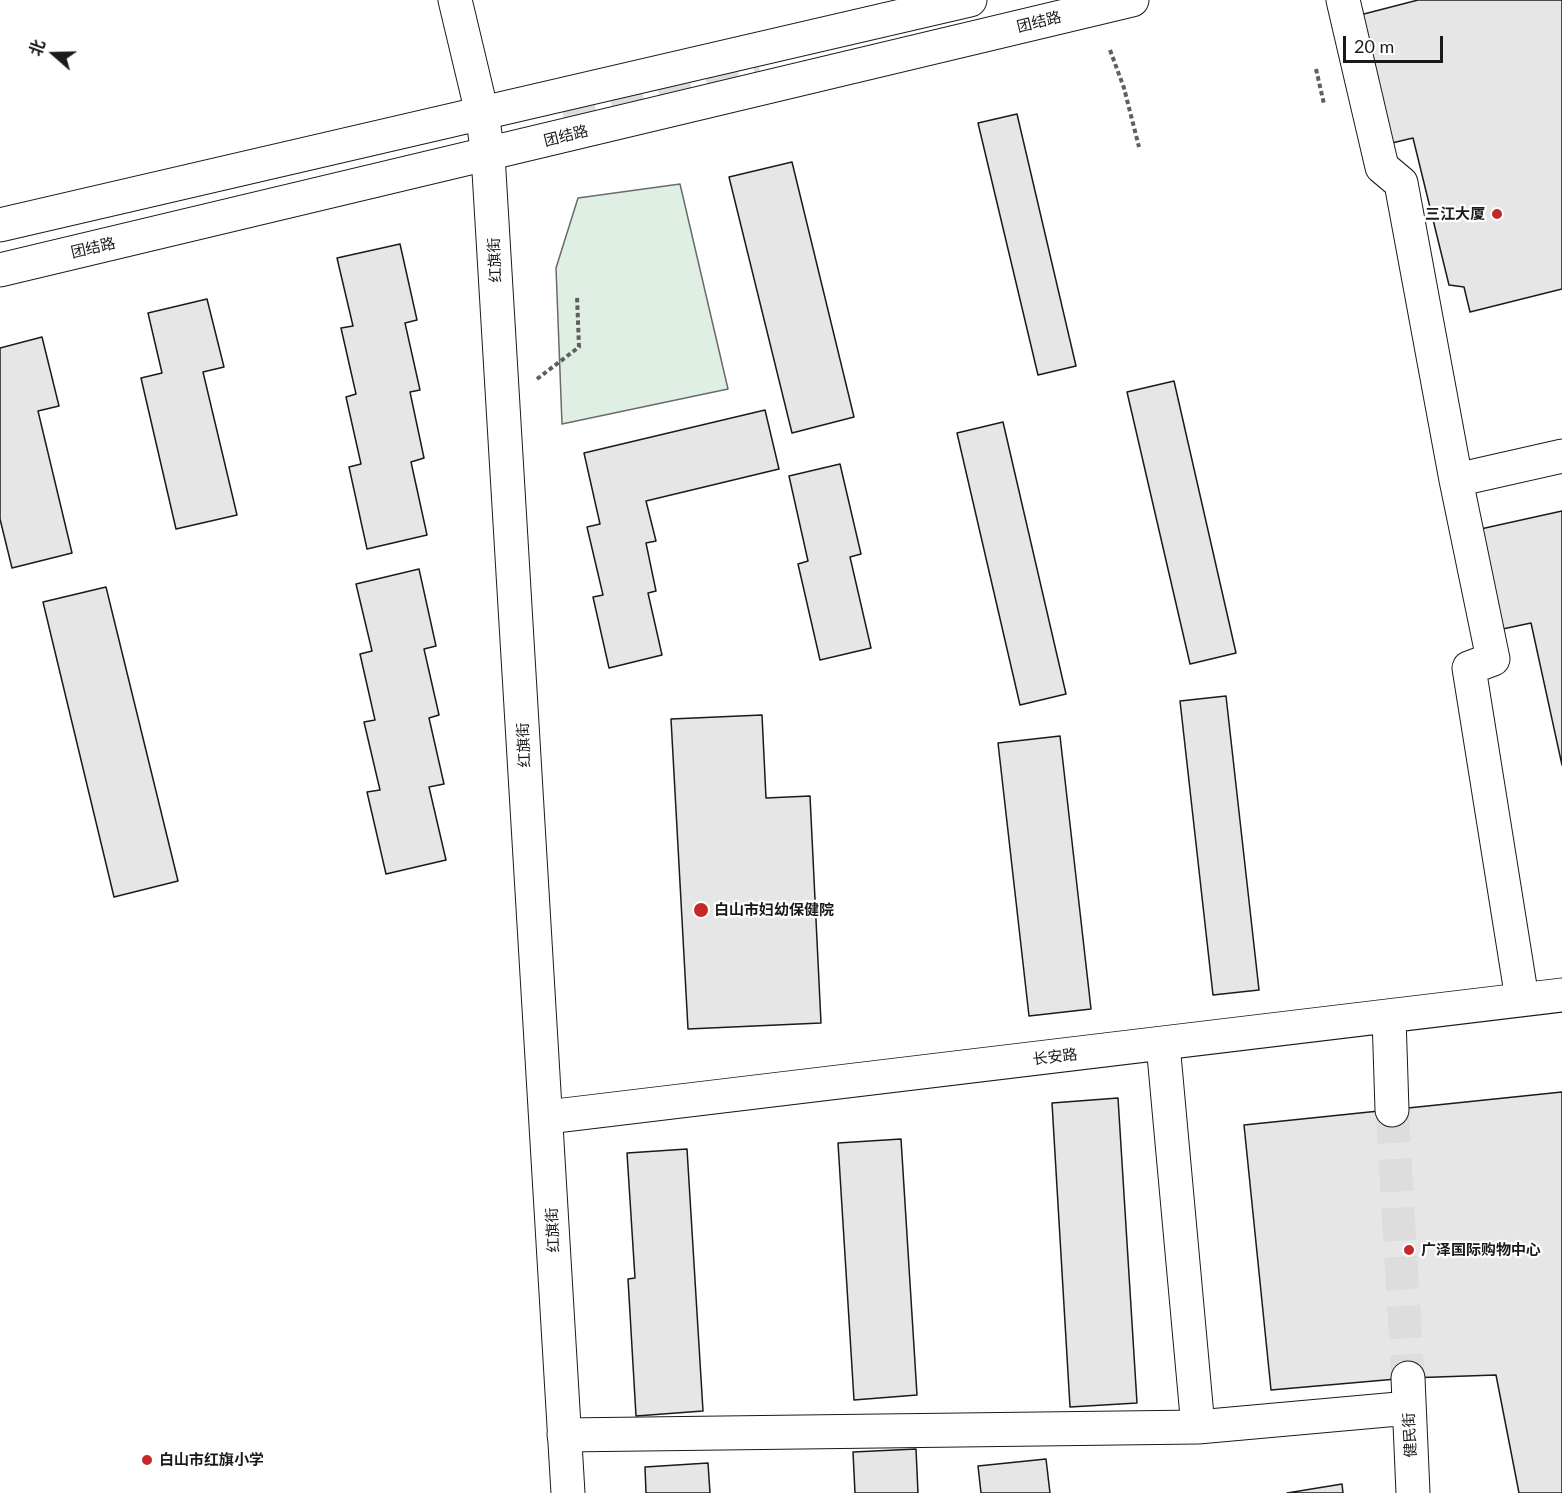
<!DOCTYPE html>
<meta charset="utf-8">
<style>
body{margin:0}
#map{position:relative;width:1562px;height:1493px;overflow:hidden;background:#fff;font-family:Lato,"Noto Sans SC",sans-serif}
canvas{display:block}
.north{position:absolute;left:24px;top:24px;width:60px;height:60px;-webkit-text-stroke:4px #fff;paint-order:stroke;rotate:290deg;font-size:16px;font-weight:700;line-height:24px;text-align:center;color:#1a1a1a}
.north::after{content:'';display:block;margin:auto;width:21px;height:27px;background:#1a1a1a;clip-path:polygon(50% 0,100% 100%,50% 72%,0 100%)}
.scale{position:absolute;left:1343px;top:36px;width:100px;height:27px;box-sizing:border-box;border:3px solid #1a1a1a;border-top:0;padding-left:8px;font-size:18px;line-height:21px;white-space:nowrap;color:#1a1a1a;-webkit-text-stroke:4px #fff;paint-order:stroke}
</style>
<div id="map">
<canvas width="1562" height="1493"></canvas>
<div class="north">北</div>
<div class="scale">20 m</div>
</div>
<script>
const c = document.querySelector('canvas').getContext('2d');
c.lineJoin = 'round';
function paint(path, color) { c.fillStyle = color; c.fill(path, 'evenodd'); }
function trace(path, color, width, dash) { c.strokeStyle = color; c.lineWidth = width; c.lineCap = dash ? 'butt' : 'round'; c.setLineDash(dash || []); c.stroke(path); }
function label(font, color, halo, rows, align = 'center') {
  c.font = font + ' Lato,"Noto Sans SC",sans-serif'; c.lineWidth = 4.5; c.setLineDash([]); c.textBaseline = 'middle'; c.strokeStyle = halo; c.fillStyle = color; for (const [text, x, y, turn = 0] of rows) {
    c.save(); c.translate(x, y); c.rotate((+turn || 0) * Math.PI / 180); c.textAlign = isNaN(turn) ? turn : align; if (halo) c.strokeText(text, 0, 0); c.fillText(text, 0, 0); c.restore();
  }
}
const green = new Path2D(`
 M680 184 728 389 562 424 556 268 578 198Z`);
paint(green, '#e0efe3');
trace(green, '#6a6a6a', 1.5);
const building = new Path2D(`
 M1418 0H1562V289L1470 312 1464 287 1449 285 1413 138 1392 143 1360 15Z
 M1017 114 1076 366 1038 375 978 123Z
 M792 162 854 417 792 433 729 177Z
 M400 244 417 320 405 323 420 390 410 392 424 458 411 462 427 535 367 549 349 467 361 464 346 397 356 394 341 328 353 326 337 258Z
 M207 299 224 367 203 372 237 515 176 529 141 378 162 373 148 313Z
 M42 337 59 406 38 411 72 553 12 568 0 519V348Z
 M1174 381 1236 653 1190 664 1127 392Z
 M765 410 779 469 646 501 656 541 646 543 656 591 648 593 662 655 609 668 593 597 603 595 587 527 600 524 584 453Z
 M1003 422 1066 694 1020 705 957 433Z
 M840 464 861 554 850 557 871 648 820 660 798 564 808 561 789 476Z
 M1562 511V765L1531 623 1498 630 1476 530Z
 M419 569 436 646 424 649 439 715 429 718 444 784 429 787 446 860 386 874 367 792 380 790 364 722 375 720 360 654 372 651 356 584Z
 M106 587 178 881 114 897 43 602Z
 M1226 696 1259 990 1213 995 1180 701Z
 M762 715 766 798 810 796 821 1023 688 1029 671 719Z
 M1060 736 1091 1009 1029 1016 998 743Z
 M1562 1092V1493H1519L1496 1375 1408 1378 1271 1390 1244 1125Z
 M1118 1098 1137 1403 1070 1407 1052 1103Z
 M901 1139 917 1395 854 1400 838 1143Z
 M687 1149 703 1411 636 1416 628 1279 635 1278 627 1153Z
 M916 1449 918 1493H855L853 1452Z
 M1046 1459 1050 1493H981L978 1466Z
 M708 1463 710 1493H646L645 1467Z
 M1342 1484 1343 1493H1287Z`);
paint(building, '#e6e6e6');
trace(building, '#1a1a1a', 1.5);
trace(new Path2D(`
 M564 118 760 72
 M1392 1110 1408 1378`), '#ddd', 33, [33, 16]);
const minor = new Path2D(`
 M1343 0 1382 167 1401 183 1456 480 1562 456
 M0 225 970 0
 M0 270 1132 0
 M1456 480 1493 659 1469 668 1522 999
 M1389 1017 1392 1110
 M1163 1044 1198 1427
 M547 1117 1562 995
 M1408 1378 1413 1493
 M564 1435 1198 1427 1409 1408`);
const major = new Path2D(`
 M455 0 482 113 488 155 568 1493`);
trace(minor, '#1a1a1a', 35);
trace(major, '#1a1a1a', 35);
trace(new Path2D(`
 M1110 50 1124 88 1139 147
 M1316 69 1324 104
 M537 379 579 347 577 296`), '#5f5f5f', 4, [4.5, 3]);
trace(minor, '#fff', 33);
trace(major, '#fff', 33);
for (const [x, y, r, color] of [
 [1497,214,6,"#c62828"],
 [701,910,8,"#c62828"],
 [1409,1250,6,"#c62828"],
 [147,1460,6,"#c62828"]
]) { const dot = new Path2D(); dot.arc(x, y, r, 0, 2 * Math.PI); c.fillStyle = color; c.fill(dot); trace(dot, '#fff', 2); }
label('15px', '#1a1a1a', '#fff', [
 ["团结路",1039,22,-14],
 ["团结路",566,136,-14],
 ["团结路",93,248,-13],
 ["红旗街",495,260,-93],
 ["红旗街",524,745,-93],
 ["长安路",1055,1057,-7],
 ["红旗街",553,1230,-93],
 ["健民街",1410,1435,-93]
]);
label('bold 15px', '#1a1a1a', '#fff', [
 ["三江大厦",1485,214,"right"],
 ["白山市妇幼保健院",714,910],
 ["广泽国际购物中心",1421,1250],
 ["白山市红旗小学",159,1460]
], 'left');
</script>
